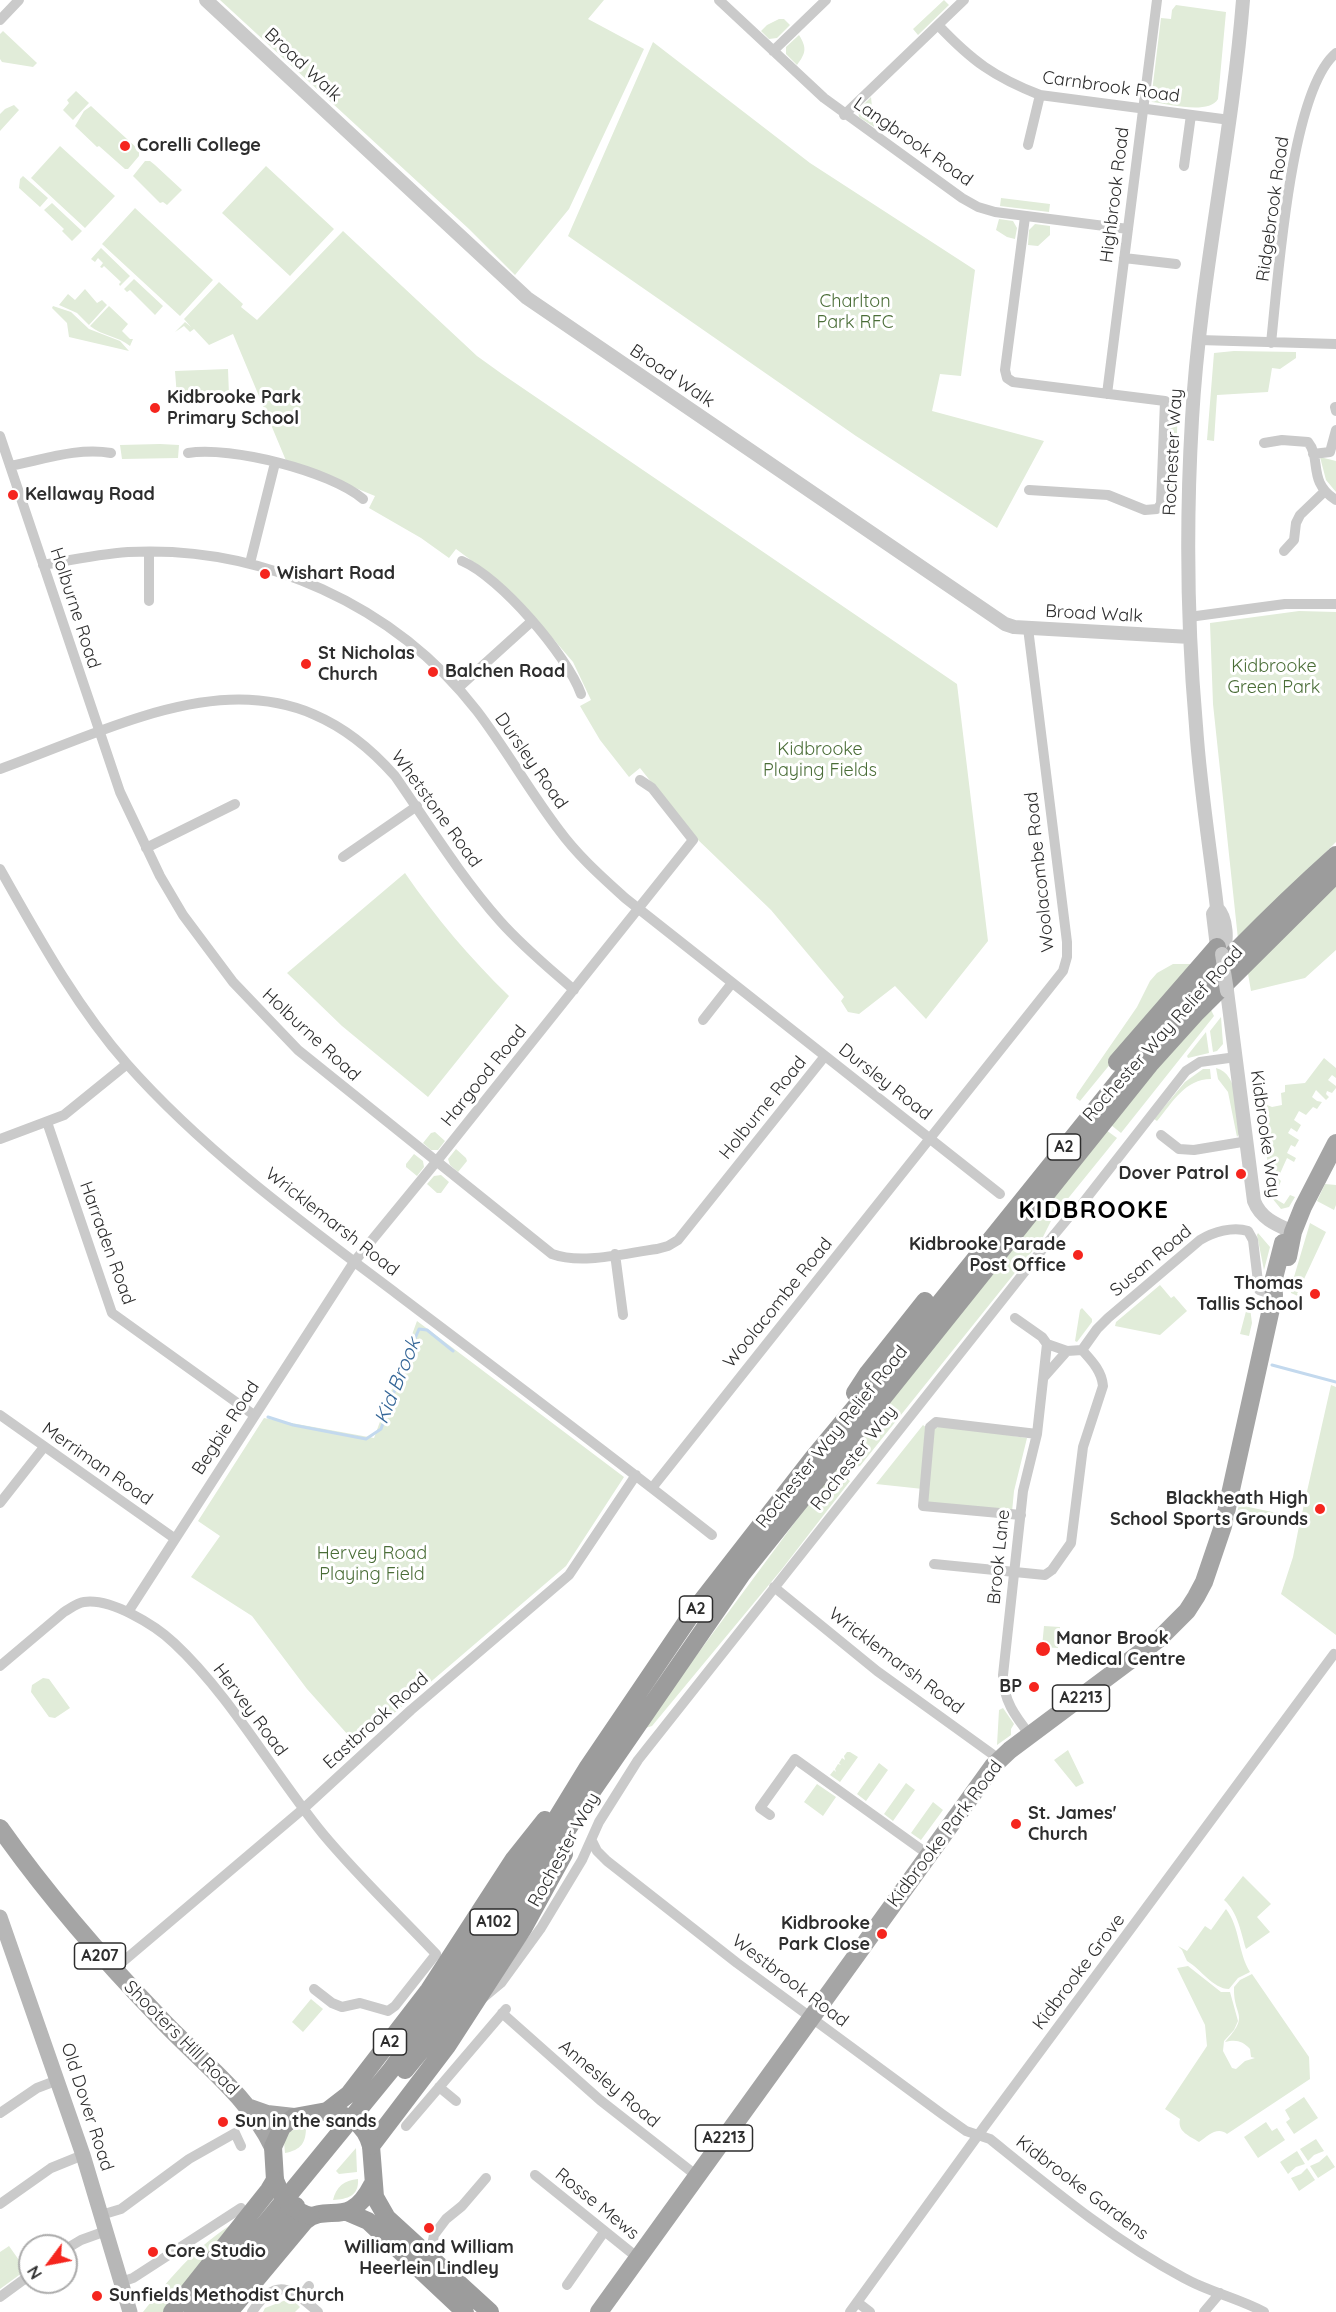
<!DOCTYPE html>
<style>
body{margin:0}
#map{position:relative;width:1336px;height:2312px;overflow:hidden;background:#fff;font-family:Quicksand,sans-serif}
canvas{display:block}
.north{position:absolute;left:18px;top:2234px;width:60px;height:60px;box-sizing:border-box;background:#fff;border:2px solid #ababab;border-radius:50%;rotate:238deg;font-size:16px;font-weight:700;line-height:24px;text-align:center;color:#2d2d2d}
.north::after{content:'';display:block;margin:auto;width:21px;height:27px;background:#f5251e;clip-path:polygon(50% 0,100% 100%,50% 72%,0 100%)}
</style>
<div id="map">
<canvas width="1336" height="2312"></canvas>
<div class="north">N</div>
</div>
<script>
const c = document.querySelector('canvas').getContext('2d');
c.lineJoin = 'round';
function paint(path, color) { c.fillStyle = color; c.fill(path, 'evenodd'); }
function trace(path, color, width, dash) { c.strokeStyle = color; c.lineWidth = width; c.lineCap = dash ? 'butt' : 'round'; c.setLineDash(dash || []); c.stroke(path); }
function label(font, color, halo, rows, align = 'center') {
  c.font = font + ' Quicksand,sans-serif'; c.lineWidth = 6; c.setLineDash([]); c.textBaseline = 'middle'; c.strokeStyle = halo; c.fillStyle = color; for (const [text, x, y, turn = 0] of rows) {
    c.save(); c.translate(x, y); c.rotate((+turn || 0) * Math.PI / 180); c.textAlign = isNaN(turn) ? turn : align; if (halo) c.strokeText(text, 0, 0); c.fillText(text, 0, 0); c.restore();
  }
}
paint(new Path2D(`
 M220 0H604L588 19 644 49 569 209 515 275 469 229Z
 M944 0 949 5 918 35 913 29Z
 M1176 5 1226 12 1218 99C1209 115 1168 104 1152 102L1151 100 1161 18 1171 19 1172 10Z
 M779 19H784L790 25 777 38 769 39 761 31 767 25Z
 M3 31 37 63 33 67 2 62 0 59V34Z
 M799 35C807 48 806 53 797 65L786 54V47Z
 M653 42 810 163 975 270 961 376 940 374 932 411 1044 441 997 528 856 436 568 236Z
 M76 91 89 103 73 120 63 110 69 103 67 100Z
 M871 97 874 127 859 117 858 110Z
 M14 105 19 110 0 131V114L5 109Z
 M91 106 139 150V156L128 169H125L99 146 97 147 75 126 84 111Z
 M60 146 115 196 85 228 31 178Z
 M145 161H150L155 165 182 190 167 205 163 202 160 203 133 176Z
 M266 166 334 229 290 276 222 213Z
 M23 176 48 198 40 207 19 188 20 179Z
 M1001 198 1050 204 1049 212 1000 206Z
 M52 203 82 231 72 241 62 231 64 229 44 210Z
 M135 208 213 280 180 316 102 244Z
 M999 219 1013 221 1017 228 1015 239 1007 237 996 230Z
 M1035 224 1050 226V235L1038 246 1028 245 1029 230Z
 M343 231 477 356 502 374 957 684 988 941 926 1019 895 986 859 1014 848 1012 841 1001 844 997 771 910 695 837 640 768 629 777 600 740 580 706 591 700 573 662 537 620 491 575 456 549 449 558 421 538 369 508 375 496 336 480 287 463 233 334 209 345 194 329 190 332 184 326 175 332 185 322 191 327 184 319 219 282 243 304 241 307 257 320Z
 M101 248 130 276 120 286 119 284 121 282 104 266 102 268 100 267 103 263 98 258 95 262 91 259Z
 M134 279 163 306 155 315 130 290 127 292 124 289Z
 M85 289 97 303 102 300 107 305 89 325 77 313 59 305 68 294 75 300Z
 M53 306 71 312 89 329 120 341 129 351 69 337 67 323 52 308Z
 M109 306 128 324 122 331 130 339H133L130 346C118 336 102 336 90 326Z
 M1234 351 1296 352V358L1280 369 1272 368 1268 392 1217 395 1214 441 1207 440 1214 353Z
 M228 369 229 395 177 397 175 371Z
 M1169 398 1178 399 1175 502H1166Z
 M160 444 179 445 178 458 122 459 120 445Z
 M1320 457 1336 461V492L1326 480Z
 M1299 611 1336 612V842L1238 939 1213 704 1210 623Z
 M405 873C436 918 470 958 509 996L428 1097 342 1026 287 973Z
 M1336 882V950L1305 978 1251 991 1247 968Z
 M1173 964H1197L1125 1046 1080 1101 1076 1098 1077 1094 1137 1007 1150 981 1157 973Z
 M1210 1008 1214 1016 1121 1133 1111 1125 1198 1019Z
 M1221 1017 1223 1044 1217 1051 1213 1052 1210 1031Z
 M1206 1032 1209 1053 1188 1058 1187 1056Z
 M1324 1058 1336 1068V1078L1332 1075 1328 1080 1336 1086V1088L1332 1093 1327 1091 1326 1094 1329 1097 1326 1100 1316 1090 1312 1097 1317 1101 1322 1102 1317 1109 1313 1107 1306 1115 1299 1111 1294 1120 1301 1125 1297 1132 1291 1128 1288 1133 1299 1140 1295 1147 1291 1145 1287 1153 1296 1158 1294 1162 1287 1158 1278 1178 1281 1181 1274 1198 1284 1204 1290 1195 1295 1197 1289 1207 1281 1209 1272 1198 1260 1102 1272 1107 1282 1105 1281 1093 1285 1092V1085L1305 1083Z
 M1216 1068C1240 1074 1236 1113 1239 1134L1237 1137 1228 1092 1218 1079Z
 M1203 1069H1210L1211 1079C1185 1079 1173 1102 1157 1121L1154 1119 1185 1082Z
 M1106 1130 1117 1138 1053 1217 1042 1239 860 1466 853 1468 842 1459Z
 M435 1132 445 1141 438 1150H431L423 1143 431 1133Z
 M456 1149 466 1158 467 1161 458 1172 450 1165 448 1159Z
 M414 1154 423 1161 424 1167 417 1176 406 1167V1164Z
 M441 1175 449 1182 441 1193H437L427 1184 434 1176Z
 M1325 1184 1336 1185V1205L1334 1210 1317 1201Z
 M1310 1223 1326 1232 1297 1294 1303 1297 1302 1298 1291 1293V1287Z
 M1258 1233 1270 1247 1264 1270 1257 1235Z
 M1160 1285 1171 1298 1174 1296 1187 1311 1160 1335 1115 1326 1116 1322Z
 M1249 1300 1252 1323 1249 1336 1240 1334Z
 M1082 1308 1092 1319V1322L1077 1342 1075 1341 1080 1310Z
 M417 1321 624 1477 566 1566 357 1745 307 1689 252 1616 191 1577 220 1536 198 1521 264 1418 374 1438Z
 M1331 1385 1336 1387V1635L1281 1594 1293 1557 1299 1526 1237 1513 1239 1505 1301 1518Z
 M923 1425 927 1428 923 1489 876 1484Z
 M941 1425 1027 1438 1014 1491 1012 1512 927 1503 933 1430Z
 M835 1468 850 1481 782 1569 652 1726 642 1729Z
 M1044 1626 1060 1627 1058 1648 1042 1647Z
 M43 1678 49 1679 70 1708 55 1718 49 1717 31 1692 32 1685Z
 M1003 1708 1014 1724 1011 1729V1735L997 1745 999 1710Z
 M1068 1750 1084 1783 1076 1787 1054 1760Z
 M847 1752H850L858 1757 840 1782 830 1775 834 1770 836 1772 835 1769 838 1764 841 1765 839 1763 842 1758 845 1760 844 1756Z
 M879 1763 888 1770 866 1801 857 1794Z
 M906 1783 915 1790 893 1821 884 1814Z
 M817 1784 836 1797 823 1816 804 1802Z
 M933 1802 943 1810 921 1840 911 1833Z
 M1243 1876 1271 1904 1257 1917 1270 1932 1246 1949C1241 1933 1238 1912 1224 1900Z
 M1226 1909C1240 1927 1238 1953 1250 1972L1238 1978 1229 1989C1213 1989 1201 1969 1187 1961L1182 1950 1178 1946 1187 1951 1205 1926 1211 1930Z
 M1188 1966 1221 1992H1230L1238 2021 1234 2030 1224 2041 1223 2051 1232 2068 1236 2069 1245 2061 1255 2058 1251 2057 1250 2049C1243 2041 1236 2039 1225 2042 1251 2014 1233 2017 1234 1987L1240 1980 1252 1974 1309 2057 1310 2079 1227 2134C1217 2126 1208 2136 1199 2142 1190 2136 1177 2132 1180 2119L1165 2109 1207 2046 1205 2025 1177 1968Z
 M311 1999 323 2009 303 2032 292 2022Z
 M1304 2097 1318 2118 1294 2134 1286 2122 1290 2119 1285 2110Z
 M1266 2122 1272 2131 1277 2128 1285 2140 1258 2158 1244 2137Z
 M306 2127C306 2143 301 2150 285 2153L284 2142 290 2131Z
 M1316 2139 1324 2151 1314 2155 1308 2161 1300 2149Z
 M356 2148 357 2172 339 2174 336 2171Z
 M1297 2151 1305 2164 1296 2167 1288 2174 1280 2162Z
 M1327 2155 1335 2167 1318 2178 1310 2166 1319 2162Z
 M1307 2168 1315 2180 1299 2191 1291 2178 1301 2174Z
 M358 2179C359 2196 348 2199 333 2200 336 2187 344 2180 358 2179Z
 M229 2226 233 2228 164 2312H143C170 2278 193 2250 229 2226Z
 M9 2246 26 2270 0 2289V2252Z
 M291 2298 300 2307 295 2312H263L265 2308Z`), '#e1ecd9');
trace(new Path2D(`
 M1272 1365 1336 1382
 M268 1417 293 1425 366 1439 381 1429 404 1364 419 1329 427 1330 453 1351`), '#c3d9ee', 3);
trace(new Path2D(`
 M719 0 824 98 962 198 978 207 995 212 1128 229
 M0 20 19 0
 M938 25C972 61 994 77 1040 95L1230 120
 M773 51 826 0
 M844 115 964 0
 M1028 145 1040 95
 M1184 166 1191 115
 M1025 217 1005 370 1007 378 1013 382 1165 401 1161 504 1157 509 1145 510 1108 495 1029 490
 M1124 258 1176 264
 M1199 340 1336 344
 M1271 343C1278 280 1290 91 1336 53
 M1107 394 1157 0
 M1335 407 1336 411
 M0 436 120 792 160 876 183 915 233 982 298 1050 552 1254C582 1265 625 1253 657 1249L668 1246 678 1240 825 1056
 M1264 443 1282 440 1308 442C1322 459 1307 482 1336 500
 M188 453C231 446 330 471 363 499
 M1313 454 1330 452 1336 430
 M10 466C42 460 78 447 111 453
 M1284 551 1294 540 1296 523 1300 515 1325 491
 M462 561C500 577 567 655 581 694
 M250 563 275 463
 M43 565C71 560 99 554 128 552 262 545 395 605 477 711 506 749 530 792 559 830 578 856 602 877 625 898L1000 1194
 M149 601V552
 M1189 617 1285 604H1336
 M458 688 532 621
 M0 769C140 718 275 639 395 776 429 825 461 877 500 921 523 947 549 968 574 990
 M146 848 235 804
 M343 857 417 806
 M0 869C38 936 76 1006 127 1064 205 1152 304 1224 397 1294 503 1374 608 1453 712 1535
 M703 1020 732 983
 M47 1122 112 1313 254 1415
 M1161 1135 1179 1149 1194 1150 1248 1141
 M0 1139 64 1115 127 1064
 M615 1254 623 1315
 M1015 1318 1042 1337 1047 1344 1037 1434 1023 1491 1003 1675C1003 1700 1015 1716 1030 1735
 M1082 1350 1097 1329 1108 1318 1200 1240C1213 1232 1233 1226 1248 1231L1253 1240 1259 1290 1274 1295
 M1044 1377 1067 1351
 M0 1415 174 1538
 M652 1488 1063 971 1067 957V942L1028 628
 M0 1503 44 1447
 M1021 1515 923 1506 930 1427 936 1422 1037 1434
 M934 1564 1045 1575 1052 1570 1071 1543 1083 1447 1103 1386C1102 1371 1091 1360 1082 1350L1067 1351 1047 1344
 M774 1587 877 1671 999 1759
 M128 1612 354 1262 436 1162 693 840 652 788 640 780
 M0 1666 64 1612C71 1608 77 1603 84 1602 111 1598 155 1625 174 1643 231 1696 273 1773 323 1834 358 1876 398 1914 436 1954L395 2006 388 2011 360 2003 342 2007 332 2003 314 1989
 M770 1815 760 1808 795 1759 929 1855
 M592 1841 597 1851 607 1861 737 1963 942 2114 966 2131 990 2139C1052 2189 1113 2240 1184 2278 1209 2292 1238 2298 1264 2312
 M113 1970 303 1809 411 1710 569 1575 636 1475
 M483 1998 501 1983 541 1928 582 1860 599 1822 638 1760 1049 1241 1068 1218 1075 1213 1186 1071 1200 1062 1236 1057
 M502 2013 600 2100 697 2176
 M439 2087 456 2101
 M0 2113 37 2088 58 2080
 M406 2126 506 2009
 M535 2175 638 2258
 M0 2204 51 2168 83 2155
 M101 2215 121 2209 189 2159 235 2133 241 2146
 M66 2249 81 2240 106 2231
 M430 2256 434 2235 446 2219 462 2206 486 2178
 M121 2282 133 2278 241 2208
 M567 2285 604 2232
 M0 2297 30 2275
 M301 2297 309 2286
 M857 2302 870 2312
 M252 2312C276 2276 291 2288 318 2312
 M850 2312 984 2127 1334 1654 1336 1655
 M1204 2312 1220 2293`), '#cacaca', 10);
trace(new Path2D(`
 M206 0 527 298 1005 624 1014 627 1190 637
 M1217 908 1213 914 1217 947 1222 954C1228 942 1227 918 1217 908 1210 848 1200 787 1196 726 1187 624 1186 521 1192 419 1200 278 1232 140 1243 0
 M1227 991 1254 1201C1261 1219 1277 1225 1293 1232`), '#cacaca', 14);
trace(new Path2D(`
 M0 1917 83 2155 130 2312`), '#b7b7b7', 15);
trace(new Path2D(`
 M1288 1257 1293 1232 1303 1207 1336 1143
 M0 1828C48 1896 101 1957 159 2017 198 2059 248 2095 273 2147
 M250 2108 267 2114 294 2117
 M599 2312 993 1766 1010 1750 1160 1638 1187 1611 1196 1597 1204 1582 1223 1526 1274 1295 1273 1282 1283 1243`), '#a5a5a5', 18);
trace(new Path2D(`
 M1117 1062 1217 947
 M855 1393 868 1373 925 1301
 M405 2070 436 2032 475 1977 584 1803 742 1574 1151 1063 1197 1012 1336 874
 M347 2212 368 2221 465 2312
 M172 2312 269 2190 275 2180 273 2147 282 2127 294 2117 327 2111 349 2094 429 1990 514 1859 545 1820
 M193 2312 391 2070 468 1963 588 1767 693 1612 813 1458 877 1381 1141 1053C1202 984 1267 917 1336 855
 M210 2312 296 2206
 M229 2312 305 2221C328 2202 349 2230 372 2185
 M490 2312 387 2218 375 2197 371 2146 447 2046 524 1927 564 1854`), '#9c9c9c', 18);
trace(new Path2D(`
 M1222 954 1224 967
 M1224 972 1227 991`), '#cacaca', 14);
trace(new Path2D(`
 M327 2111C349 2115 365 2123 371 2146
 M275 2180C282 2198 291 2211 311 2216`), '#9c9c9c', 18);
for (const [x, y, r, color] of [
 [125,146,6,"#f5251e"],
 [155,408,6,"#f5251e"],
 [13,495,6,"#f5251e"],
 [265,574,6,"#f5251e"],
 [306,664,6,"#f5251e"],
 [433,672,6,"#f5251e"],
 [1241,1174,6,"#f5251e"],
 [1078,1255,6,"#f5251e"],
 [1315,1294,6,"#f5251e"],
 [1320,1509,6,"#f5251e"],
 [1043,1649,8,"#f5251e"],
 [1034,1687,6,"#f5251e"],
 [1016,1824,6,"#f5251e"],
 [882,1934,6,"#f5251e"],
 [223,2122,6,"#f5251e"],
 [429,2228,6,"#f5251e"],
 [153,2252,6,"#f5251e"],
 [97,2296,6,"#f5251e"]
]) { const dot = new Path2D(); dot.arc(x, y, r, 0, 2 * Math.PI); c.fillStyle = color; c.fill(dot); trace(dot, '#fff', 2); }
for (const [x, y, w] of [
 [1064,1147,33],
 [696,1609,33],
 [1081,1698,57],
 [494,1922,48],
 [100,1956,51],
 [390,2042,33],
 [724,2138,57]
]) { const box = new Path2D(); box.roundRect(x - w / 2, y - 13, w, 26, 4.5); c.fillStyle = '#fff'; c.fill(box); trace(box, '#2d2d2d', 1.5); }
label('bold 16px', '#2d2d2d', null, [
 ["A2",1064,1147],
 ["A2",696,1609],
 ["A2213",1081,1698],
 ["A102",494,1922],
 ["A207",100,1956],
 ["A2",390,2042],
 ["A2213",724,2138]
]);
label('18px', '#2d2d2d', '#fff', [
 ["Broad Walk",303,65,43],
 ["Carnbrook Road",1111,87,8],
 ["Langbrook Road",913,142,35],
 ["Highbrook Road",1115,195,-83],
 ["Ridgebrook Road",1273,209,-82],
 ["Broad Walk",672,376,34],
 ["Rochester Way",1173,452,-87],
 ["Holburne Road",75,608,72],
 ["Broad Walk",1094,614,3],
 ["Dursley Road",531,761,55],
 ["Whetstone Road",436,809,54],
 ["Woolacombe Road",1040,872,-96],
 ["Rochester Way Relief Road",1163,1034,-48],
 ["Holburne Road",311,1035,43],
 ["Hargood Road",484,1076,-51],
 ["Dursley Road",885,1082,38],
 ["Holburne Road",763,1108,-51],
 ["Kidbrooke Way",1265,1134,82],
 ["Wricklemarsh Road",332,1222,38],
 ["Harraden Road",107,1243,70],
 ["Susan Road",1151,1261,-40],
 ["Woolacombe Road",778,1303,-51],
 ["Begbie Road",226,1428,-57],
 ["Rochester Way Relief Road",832,1437,-51],
 ["Rochester Way",854,1458,-52],
 ["Merriman Road",97,1464,35],
 ["Brook Lane",999,1557,-84],
 ["Wricklemarsh Road",896,1661,37],
 ["Hervey Road",250,1710,53],
 ["Eastbrook Road",376,1721,-42],
 ["Kidbrooke Park Road",945,1834,-53],
 ["Rochester Way",564,1850,-61],
 ["Kidbrooke Grove",1079,1972,-53],
 ["Westbrook Road",790,1981,37],
 ["Shooters Hill Road",181,2038,45],
 ["Annesley Road",609,2084,40],
 ["Old Dover Road",87,2107,72],
 ["Kidbrooke Gardens",1082,2188,37],
 ["Rosse Mews",597,2204,39]
]);
label('bold 18px', '#2d2d2d', '#fff', [
 ["Corelli College",137,146],
 ["Kidbrooke Park",167,398],
 ["Primary School",167,419],
 ["Kellaway Road",25,495],
 ["Wishart Road",277,574],
 ["St Nicholas",318,654],
 ["Church",318,675],
 ["Balchen Road",445,672],
 ["Dover Patrol",1229,1174,"right"],
 ["Kidbrooke Parade",1066,1245,"right"],
 ["Post Office",1066,1266,"right"],
 ["Thomas",1303,1284,"right"],
 ["Tallis School",1303,1305,"right"],
 ["Blackheath High",1308,1499,"right"],
 ["School Sports Grounds",1308,1520,"right"],
 ["Manor Brook",1056,1639],
 ["Medical Centre",1056,1660],
 ["BP",1022,1687,"right"],
 ["St. James'",1028,1814],
 ["Church",1028,1835],
 ["Kidbrooke",870,1924,"right"],
 ["Park Close",870,1945,"right"],
 ["Sun in the sands",235,2122],
 ["William and William",429,2248,"center"],
 ["Heerlein Lindley",429,2269,"center"],
 ["Core Studio",165,2252],
 ["Sunfields Methodist Church",109,2296]
], 'left');
label('18px', '#4a6d37', '#fff', [
 ["Charlton",855,302],
 ["Park RFC",855,323],
 ["Kidbrooke",1274,667],
 ["Green Park",1274,688],
 ["Kidbrooke",820,750],
 ["Playing Fields",820,771],
 ["Hervey Road",372,1554],
 ["Playing Field",372,1575]
]);
label('italic 20px', '#346697', '#fff', [
 ["Kid Brook",398,1381,-68]
]);
c.letterSpacing = '1.5px';
label('bold 24px', '#000', '#fff', [
 ["KIDBROOKE",1094,1211]
]);
c.letterSpacing = '0px';
</script>
